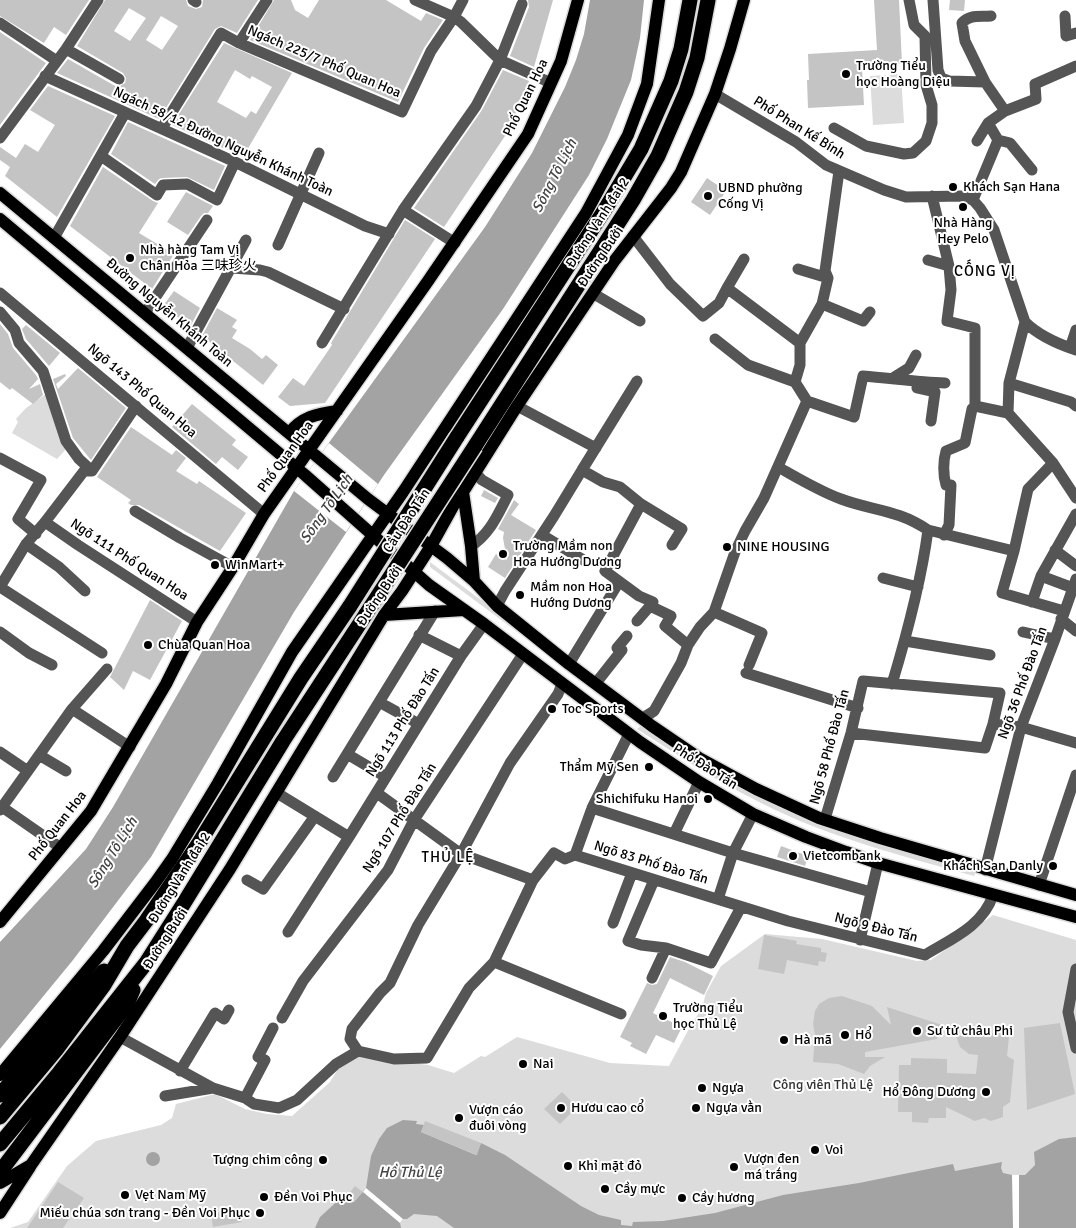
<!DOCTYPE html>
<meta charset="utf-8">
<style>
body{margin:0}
canvas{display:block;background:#fff}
</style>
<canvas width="1076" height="1228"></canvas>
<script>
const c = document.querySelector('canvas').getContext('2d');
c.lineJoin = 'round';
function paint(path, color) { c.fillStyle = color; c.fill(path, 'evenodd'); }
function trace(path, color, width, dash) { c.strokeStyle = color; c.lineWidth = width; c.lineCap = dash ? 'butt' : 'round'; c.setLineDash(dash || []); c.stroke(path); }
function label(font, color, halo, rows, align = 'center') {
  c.font = font + ' Signika,"Noto Sans SC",sans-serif'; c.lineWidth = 4; c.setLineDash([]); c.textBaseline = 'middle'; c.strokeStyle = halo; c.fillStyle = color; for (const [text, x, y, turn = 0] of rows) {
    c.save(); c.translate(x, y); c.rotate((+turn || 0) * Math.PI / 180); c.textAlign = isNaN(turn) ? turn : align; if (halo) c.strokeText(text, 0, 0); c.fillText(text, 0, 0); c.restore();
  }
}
paint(new Path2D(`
 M901 74 904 123 873 125 870 76Z
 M46 394 68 447 57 459 12 433 18 422 16 419 26 408Z
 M430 562 618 702V707L430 567Z
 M643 724 670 741 883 845 973 872 975 874 974 876C902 856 828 837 761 803 718 782 678 755 637 729Z
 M993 915 1076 940V1228H10L28 1222 67 1166 96 1141 161 1125 172 1118 176 1104 215 1094 245 1109 267 1114 292 1116 330 1082 338 1069 360 1056 428 1065 454 1073 481 1056 485 1057 517 1037 610 1063 669 1066 691 1025 702 1008 706 993 721 966 765 934 822 939 917 961 931 960Z`), '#dcdcdc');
paint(new Path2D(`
 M590 0H644L640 38 631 80 607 139 589 175 503 309 384 475 294 612 151 857 73 960 0 1049V942L86 849 113 807 294 491 485 227 532 153 565 87 576 60 584 34Z
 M403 1120 417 1121 416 1124 424 1125 421 1132 476 1155 481 1143 505 1155 581 1206 599 1215 621 1220V1225L632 1226 633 1222 663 1221 715 1213 783 1195 859 1183 953 1164 955 1171 1002 1162 1001 1168 1003 1173 1012 1175H1025L1035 1165 1034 1152 1059 1139 1076 1137V1228H454L437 1216 414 1214 407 1219H403L400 1223 401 1228H315L320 1217 343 1196H347L354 1202 366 1188 371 1156 379 1139 387 1128Z
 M146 1159a7 7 0 1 1 14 0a7 7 0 1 1-14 0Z`), '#a3a3a3');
paint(new Path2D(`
 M329 443 378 484 346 532 294 491Z
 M1012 1175H1019V1228H1013Z
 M366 1188 403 1219 400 1223 363 1192Z`), '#fff');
paint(new Path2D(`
 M0 0H89L66 35 54 27 44 43 0 16Z
 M105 0H186L188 6 196 9 202 7 203 0H258L237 33 221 26 215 29 159 119 57 73 68 59 115 86H120L125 83 126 78 123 73 77 46ZM129 8 146 18 130 41 114 31ZM161 16 178 26 162 50 146 40Z
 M274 0H291L295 10 308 18 319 0H386L421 21 426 13 443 20 424 48 398 102 250 40Z
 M528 0H553L534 67 510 56 529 7Z
 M874 0H899L902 64H895V66L862 68 864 105 808 108 807 80H809L808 54 877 50Z
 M950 0H965L964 11 949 10Z
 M0 32 46 63 0 125Z
 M224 43 292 73 243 157 172 125ZM235 70 250 79 252 76 272 87 256 114 251 111 246 118 217 102Z
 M503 70 529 81 528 85 507 133 444 227 414 208 482 110Z
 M48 86 115 116 57 217 5 176 10 167 0 160V147L16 158 25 144 38 152 55 125 30 110Z
 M128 122 225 166 214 190 187 177 162 178 159 179 155 184 111 154Z
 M103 167 153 201 158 203 139 233 174 254 152 289 70 226Z
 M707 178 726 191 710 215 691 202Z
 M186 192 213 206 208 213H204L201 216 188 235 167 222Z
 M405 220 435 239 325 403 290 406 278 397 293 378 304 386 332 345 331 343Z
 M174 291 200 308 190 327 163 306Z
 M217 308 237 320 232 327 237 330 232 338 250 349 262 359 266 355 278 365 263 385 202 336Z
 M0 324 8 334 13 348 36 375 38 379 29 389 40 384 43 395 33 404 12 388 10 390 0 382Z
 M26 325 60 353 49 366 26 339 22 329Z
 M78 368 126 408 91 460 73 438 53 379 65 374 66 376 56 384 58 389Z
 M192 404 236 440 232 445 248 457 238 470 222 457 216 464 172 427Z
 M131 427 172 455 176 450 186 458 176 471 197 484 199 481 246 513 220 551 139 505H131L128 503 131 500 97 477Z
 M484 490 498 498 495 503 481 496Z
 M514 500 519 504 511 515 536 530 505 578 488 567 496 554 507 560 503 538 504 532 498 529Z
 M150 600 182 621 150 680 133 671 124 690 110 677Z
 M781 846 808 856 805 866 777 857Z
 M764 935 797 941 796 944 821 948V952L827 953 825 962 819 961 818 966 787 960 784 974 758 969Z
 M670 957 685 962 713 976 704 995 670 978 653 1013 682 1027 674 1043 656 1035 646 1054 630 1046 632 1043 620 1037 647 983 652 985 657 984Z
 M842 996 872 1006 891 1025 887 1007 942 1025 937 1039 865 1052V1057H885L870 1066 864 1074 838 1064 813 1062 815 1035 813 1024 815 1011 819 1004 829 998Z
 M1060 1023 1075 1094 1027 1110 1024 1028Z
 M998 1030 1009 1036 1007 1056 1014 1060 1010 1102 1003 1107V1117L991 1121 984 1118 975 1121 946 1107V1118H929L928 1123 912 1122V1112H898L899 1065H911V1058L947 1059V1073L976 1074 978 1055 969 1054 960 1047 956 1036H969L974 1031H985L989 1035Z
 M562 1092 577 1107 560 1124 544 1109Z
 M425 1121 481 1143 477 1155 421 1132Z
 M58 1182 84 1198 63 1228H27Z
 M355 1186 363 1192 353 1202 347 1196Z
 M240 1209 242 1222 213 1227 211 1214Z`), '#c4c4c4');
const major = new Path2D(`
 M0 193 368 499 447 558 474 581 497 606 569 664 652 726 699 758 756 789 819 818 880 838 1076 895
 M0 219 305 475 429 585 484 624 640 742 699 782 753 814 806 837 846 852 878 863 1076 917
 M289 433C302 417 316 414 337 411
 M463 492 471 546 474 581
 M384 615 464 610
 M0 922 91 811 166 684 197 622 233 567 264 514 428 281 528 134 561 61 578 0
 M0 1075 103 951 155 883 172 859 218 783 292 652 403 492 586 213 628 135 647 84 659 0
 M0 1183 31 1165 120 1037 230 869 384 615 402 591 431 546 456 501 463 492 517 406 615 260 671 188 681 172 715 94 730 49 744 0
 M0 1213 30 1167`);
const highway = new Path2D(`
 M457 437 604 211 641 149 671 81 681 49 690 0
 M475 446 633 200 658 156 686 92 697 58 708 0
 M0 1095 86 990 104 971
 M0 1117 56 1050 104 985 127 946 146 921 199 843 301 678 350 606
 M0 1144 59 1073 146 963 184 903 283 741 366 614
 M0 1172 127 1004 133 990`);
trace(major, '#dbdbdb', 15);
trace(highway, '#dbdbdb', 18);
trace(new Path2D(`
 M193 0 196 2
 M415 0 454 17 461 22 500 60 551 83
 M933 0 938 70 941 78 949 81 985 82 1005 111 988 123 998 140 973 200
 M1065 16 1066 36 1076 33
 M0 23 57 61
 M239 43 267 0
 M66 49 119 79
 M45 76 235 162 365 226 389 234
 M985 82 965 41 962 23C970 14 980 17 991 16
 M715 94 796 142 826 165 884 190 906 197 962 196 973 200 980 208 994 230 1025 322C1039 336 1058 344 1076 350
 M1005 111 1036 99 1035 84 1076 66
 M162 128 221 33 239 43 402 112 431 51 454 17 463 0
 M834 128 866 146 904 154 913 153 926 141 932 123V105L926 85 925 36 914 25 909 0
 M0 138 66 49 98 0
 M998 140 1010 143 1032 170
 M977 141 988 123
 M101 156 157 195 163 185 187 184 217 200 235 162
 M932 196 949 266 951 290 947 321 975 328V406
 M403 210 455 243
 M633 236 670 284 703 316 719 303 727 288 800 343
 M54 238 125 113
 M278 245 319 153
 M928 260 949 266
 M232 268 260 270 268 272 344 309
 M798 269 828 278
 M828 278 822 304 800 343V365L795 382 807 401 854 417 863 376C890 378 917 382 945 383
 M828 278 825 271 839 171
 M727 288 744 259
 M0 293 264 514
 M594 294 640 321
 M822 304 863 321 870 312
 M0 312 15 330 19 343 43 371 66 441 79 459 92 471
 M145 313 207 220
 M715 339 748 365 795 382
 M322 343 403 210 476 106 500 60 522 4
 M187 348 246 240
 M1070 348 1076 330
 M893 378 909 368 916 355
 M637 381 582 470 603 482 620 487 641 504 682 529 672 545
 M918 382 917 388 935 392 931 421
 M1009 383 1071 402 1076 406
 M517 406 596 448
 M975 406 1008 413
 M1008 413 1053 463 1076 498
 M1008 413 1009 383 1025 322
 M0 458 41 480 18 519 36 534
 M778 467C798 478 819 491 841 499 873 511 897 509 928 530L1014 551 1028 489 1053 463
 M641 504 605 571 639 596 653 602 650 606 671 616 665 626 688 645
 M135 511 180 538 233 567
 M45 522 78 545 197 622
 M542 535 585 561
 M944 535 949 525 951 485H946C943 475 943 461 946 451L965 443 972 409 975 406
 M26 544 59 567 85 591
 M471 546C490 534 498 514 508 495L482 480 475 473
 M1055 550 1076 566
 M1014 551 1002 593 1064 611
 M1041 576 1073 588
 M883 578 918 587
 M0 587 26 544 45 522 84 471H92L136 406
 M0 587 102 653
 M1032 602 1041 576 1076 514
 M497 606 505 591 554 516 582 470
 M714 612 762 633 749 665
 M1061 619 1076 631
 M637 621 650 606
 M0 632 29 653 52 665
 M1023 632 1055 639
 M419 635 461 656
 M905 641 990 655
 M569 664 619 582
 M746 673 858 708
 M596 683 622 650 617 648 627 636
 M892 684C907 634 921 583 928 530
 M379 702 419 724
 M72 709 130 747
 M643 718 654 711 681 663 688 645 700 627 714 612 735 552 745 531 764 498 807 401
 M851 733 985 748 993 724
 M629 734 592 808 575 855 788 921 925 955C951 939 983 926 993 895
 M0 752 28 771
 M347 754 386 777
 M39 755 66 771
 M333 777 435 611
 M277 793 349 837 288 932
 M377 793 461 854 533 880
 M2 807 61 848
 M592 808 733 853 871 892
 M0 810 72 709 107 669
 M825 819 851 733 863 681 1000 693 993 724 1021 727 1076 743
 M674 834 699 782
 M349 837 461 656 484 624
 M985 870 1021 727 1055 639 1076 579
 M247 880 263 889 315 816
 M654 880 628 941 641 945 666 948 711 963 741 907
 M1039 885 1076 775
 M718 899 733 853 753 814
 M613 923 632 873
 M860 940 878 863
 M494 962 621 1014
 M1076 969 1068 1012 1076 1048
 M652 978 666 948
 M282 1018 303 981 388 870 414 820 523 654
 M120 1037 213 1088 245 1098 254 1104 279 1108 297 1100 336 1064 358 1051
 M358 1051 350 1039 352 1029 380 993 390 983 418 925 461 854 510 763 558 694 562 684
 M358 1051 394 1059 427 1058 469 988 494 962 533 880 554 853 565 859 575 855
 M180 1071 215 1013 224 1019 229 1010
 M165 1096 213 1088
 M245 1098 265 1060 258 1057 273 1028`), '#555', 11);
trace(major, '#000', 12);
trace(highway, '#000', 15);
const highwayBridge = new Path2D(`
 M350 606 457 437
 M366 614 475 446`);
trace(highwayBridge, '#dbdbdb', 18, []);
trace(highwayBridge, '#000', 15);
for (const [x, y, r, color] of [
 [846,74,5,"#000"],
 [953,187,5,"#000"],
 [708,196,5,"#000"],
 [963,207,5,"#000"],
 [130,258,5,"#000"],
 [727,547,5,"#000"],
 [503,554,5,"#000"],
 [215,565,5,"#000"],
 [520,595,5,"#000"],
 [148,645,5,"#000"],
 [552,709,5,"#000"],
 [649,767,5,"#000"],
 [708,799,5,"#000"],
 [793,856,5,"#000"],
 [1053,866,5,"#000"],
 [663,1016,5,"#000"],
 [917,1031,5,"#000"],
 [845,1035,5,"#000"],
 [784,1040,5,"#000"],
 [523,1064,5,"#000"],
 [702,1088,5,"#000"],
 [986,1092,5,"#000"],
 [561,1108,5,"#000"],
 [696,1108,5,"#000"],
 [459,1118,5,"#000"],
 [815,1150,5,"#000"],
 [323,1160,5,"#000"],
 [568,1166,5,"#000"],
 [734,1167,5,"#000"],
 [605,1189,5,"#000"],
 [125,1195,5,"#000"],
 [264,1197,5,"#000"],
 [682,1198,5,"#000"],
 [260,1213,5,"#000"]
]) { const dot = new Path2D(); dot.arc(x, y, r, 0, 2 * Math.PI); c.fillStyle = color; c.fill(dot); trace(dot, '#fff', 2); }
label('14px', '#000', '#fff', [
 ["Ngách 225/7 Phố Quan Hoa",324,62,23],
 ["Phố Quan Hoa",526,98,-64],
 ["Phố Phan Kế Bính",799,128,32],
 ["Ngách 58/12 Đường Nguyễn Khánh Toàn",223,142,25],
 ["Đường Vành đai 2",598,223,-57],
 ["Đường Bưởi",601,257,-56],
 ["Đường Nguyễn Khánh Toàn",169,313,40],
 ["Ngõ 143 Phố Quan Hoa",142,391,40],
 ["Phố Quan Hoa",286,457,-54],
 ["Cầu Đào Tấn",407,521,-57],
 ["Ngõ 111 Phố Quan Hoa",129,560,33],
 ["Đường Bưởi",380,596,-56],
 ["Ngõ 36 Phố Đào Tấn",1023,683,-70],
 ["Ngõ 113 Phố Đào Tấn",403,722,-58],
 ["Ngõ 58 Phố Đào Tấn",830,747,-75],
 ["Phố Đào Tấn",705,767,32],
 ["Ngõ 107 Phố Đào Tấn",400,818,-58],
 ["Phố Quan Hoa",58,826,-52],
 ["Ngõ 83 Phố Đào Tấn",651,863,17],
 ["Đường Vành đai 2",180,878,-58],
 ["Ngõ 9 Đào Tấn",876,928,14],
 ["Đường Bưởi",166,939,-57]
]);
label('14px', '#000', '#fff', [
 ["Trường Tiểu",856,66],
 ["học Hoàng Diệu",856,82],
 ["Khách Sạn Hana",963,187],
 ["UBND phường",718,188],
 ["Cống Vị",718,204],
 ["Nhà Hàng",963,223,"center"],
 ["Hey Pelo",963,239,"center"],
 ["Nhà hàng Tam Vị",140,250],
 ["Chân Hỏa 三味珍火",140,266],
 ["Trường Mầm non",513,546],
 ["Hoa Hướng Dương",513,562],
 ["NINE HOUSING",737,547],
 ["WinMart+",225,565],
 ["Mầm non Hoa",530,587],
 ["Hướng Dương",530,603],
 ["Chùa Quan Hoa",158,645],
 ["Toc Sports",562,709],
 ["Thẩm Mỹ Sen",639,767,"right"],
 ["Shichifuku Hanoi",698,799,"right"],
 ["Vietcombank",803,856],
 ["Khách Sạn Danly",1043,866,"right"],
 ["Trường Tiểu",673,1008],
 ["học Thủ Lệ",673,1024],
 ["Sư tử châu Phi",927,1031],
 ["Hổ",855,1035],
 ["Hà mã",794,1040],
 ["Nai",533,1064],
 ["Ngựa",712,1088],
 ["Hổ Đông Dương",976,1092,"right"],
 ["Hươu cao cổ",571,1108],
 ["Ngựa vằn",706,1108],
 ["Vượn cáo",469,1110],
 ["đuôi vòng",469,1126],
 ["Voi",825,1150],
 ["Vượn đen",744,1159],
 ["má trắng",744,1175],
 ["Tượng chim công",313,1160,"right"],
 ["Khỉ mặt đỏ",578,1166],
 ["Cầy mực",615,1189],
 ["Vẹt Nam Mỹ",135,1195],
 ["Đền Voi Phục",274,1197],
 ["Cầy hương",692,1198],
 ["Miếu chúa sơn trang - Đền Voi Phục",250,1213,"right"]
], 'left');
label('14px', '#333', '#fff', [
 ["Công viên Thủ Lệ",823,1085]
]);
label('italic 15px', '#444', '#fff', [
 ["Sông Tô Lịch",555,176,-63],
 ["Sông Tô Lịch",327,509,-55],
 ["Sông Tô Lịch",113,853,-58],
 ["Hồ Thủ Lệ",410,1173]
]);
c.letterSpacing = '1px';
label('15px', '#000', '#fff', [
 ["CỐNG VỊ",985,272],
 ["THỦ LỆ",448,858]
]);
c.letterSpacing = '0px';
</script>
